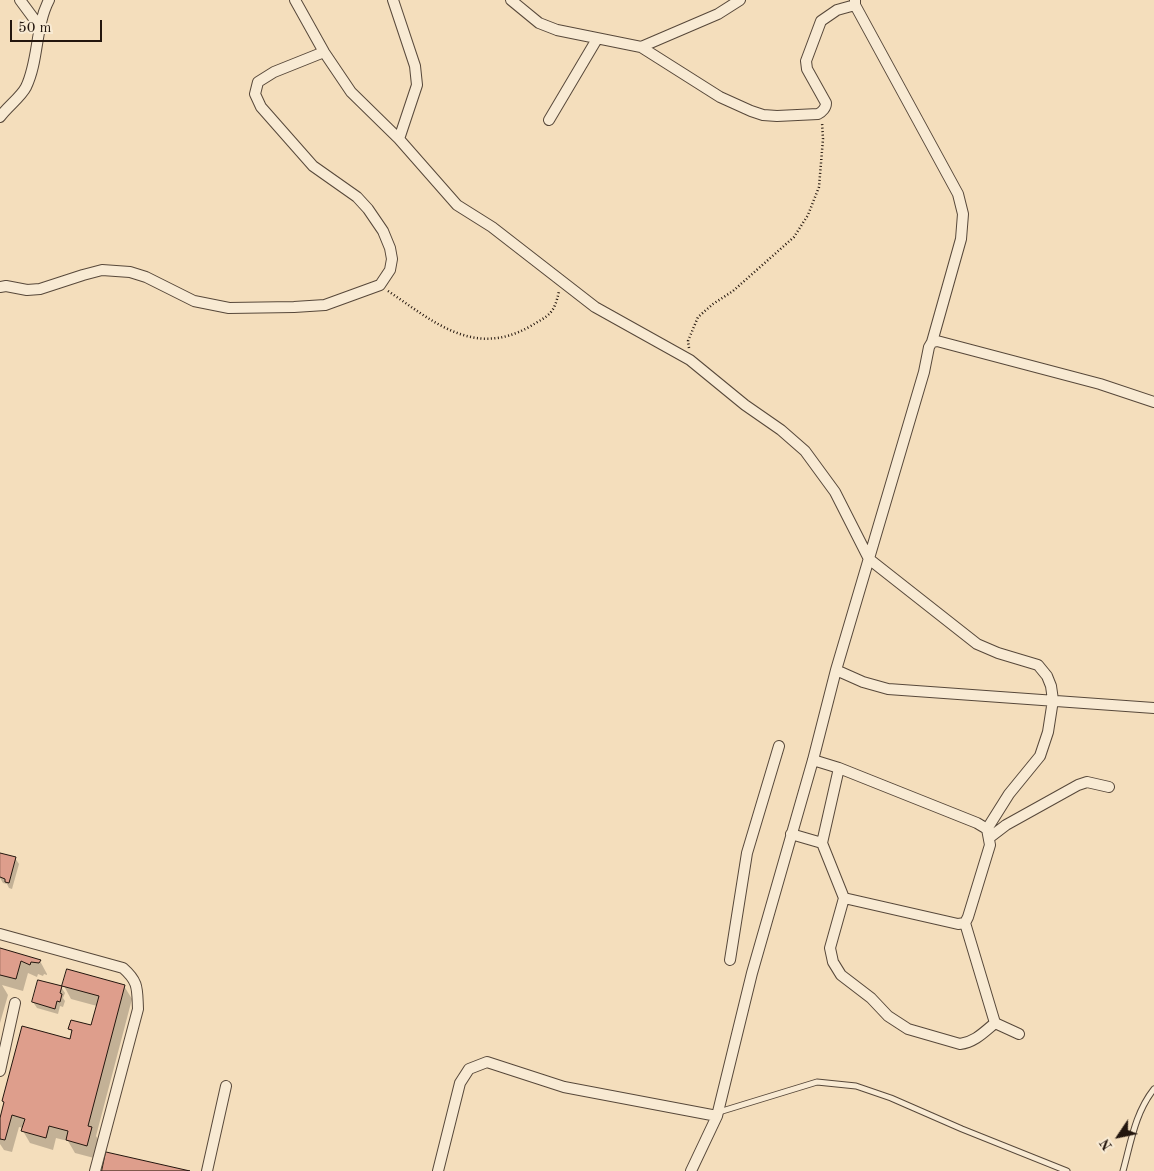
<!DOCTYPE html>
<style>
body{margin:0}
#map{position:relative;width:1154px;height:1171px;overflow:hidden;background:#f4debc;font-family:"Old Standard TT",serif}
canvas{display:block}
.north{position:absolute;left:1094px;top:1111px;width:50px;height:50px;-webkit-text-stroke:4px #f8ead3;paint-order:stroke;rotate:236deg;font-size:14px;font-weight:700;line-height:20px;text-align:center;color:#23160e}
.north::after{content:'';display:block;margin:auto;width:18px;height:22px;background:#23160e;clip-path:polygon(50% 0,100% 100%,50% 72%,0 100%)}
.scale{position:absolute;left:10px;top:20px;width:92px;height:22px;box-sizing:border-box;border:2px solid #23160e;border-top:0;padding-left:6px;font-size:15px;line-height:18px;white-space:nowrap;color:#23160e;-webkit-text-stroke:4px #f8ead3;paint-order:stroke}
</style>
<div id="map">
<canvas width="1154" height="1171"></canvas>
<div class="north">N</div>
<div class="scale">50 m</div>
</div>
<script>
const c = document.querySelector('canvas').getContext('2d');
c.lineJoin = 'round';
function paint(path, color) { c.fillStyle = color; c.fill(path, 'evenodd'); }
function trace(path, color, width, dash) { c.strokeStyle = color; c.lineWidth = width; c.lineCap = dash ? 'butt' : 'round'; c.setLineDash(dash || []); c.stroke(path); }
paint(new Path2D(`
 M0 854 15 858 19 864 12 889 9 888 7 884 3 883 0 878Z
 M0 949 40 961 47 974V975L44 974 43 976 38 974 37 977 28 973 23 991 2 985 8 995 0 1023Z
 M64 986H124L132 999 96 1136 99 1141 94 1158 75 1153 68 1141 56 1138 53 1150 30 1143 23 1131V1128L19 1127 12 1152 4 1150 0 1144V1123L71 1041 73 1034 70 1029 92 1027 97 1006 71 999Z
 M61 987 65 993 63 998 65 1001 63 1007 60 1006 58 1014 37 1008 33 1002Z`), '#0003');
const building = new Path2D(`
 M0 853 16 857 9 883 5 882V879L0 877Z
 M0 948 41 960 39 963 31 962 30 965 21 961 16 979 0 975Z
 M67 969 125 985 88 1126 92 1127 87 1146 66 1140 68 1131 49 1126 46 1138 21 1131 25 1119 12 1115 5 1140 0 1139V1118L4 1102 2 1101 22 1026 70 1039 72 1030 68 1029 71 1020 91 1025 99 996 62 986Z
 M38 980 62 986 60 993 62 994 60 1002 57 1001 55 1009 32 1002Z
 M106 1152 190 1171H102Z`);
paint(building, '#de9e8c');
trace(building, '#23160e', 1);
const lane = new Path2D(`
 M719 1112 817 1082 856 1086 891 1098 962 1129 1067 1171
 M1123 1171C1131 1142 1135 1113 1154 1089`);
const street = new Path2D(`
 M20 0 40 27
 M295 0 324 52 351 92 399 139 457 205 492 227 595 307 690 360 745 405 781 430 805 451 835 492 869 559 977 644 998 653 1038 665 1047 676 1051 686 1053 700 1048 732 1040 756 1009 794 987 829
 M393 0 415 66 417 85 399 139
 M511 0 539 23 557 30 641 47 718 14 740 0
 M855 0V5L958 194 963 214 961 239 932 342
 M641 47 720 97 751 111 763 115 777 116 818 114C822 112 826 108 826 103L807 69 806 61 821 21 837 10 855 5
 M0 117C7 107 21 97 26 87 39 60 35 27 49 0
 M549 120 597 39
 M0 287 6 286 27 290 40 289 83 275 102 270 130 272 146 277 194 301 229 308 294 307 325 305 380 285 390 270 392 259 390 248 383 231 368 209 357 197 313 166 261 107 255 94 258 82 274 72 324 52
 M836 670 863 682 888 689 1154 708
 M791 834 822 843 844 898 958 924 965 923 968 917 990 845 987 829 977 823 839 768 813 760
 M989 838 1006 825 1078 785 1087 782 1109 787
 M822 843 839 768
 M844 898 830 948 833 962 841 975 871 998 888 1016 908 1029 960 1044C975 1042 984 1032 995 1023L965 923
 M0 934 123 968C139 982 137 989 138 1009L95 1171
 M730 960 747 853 779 746
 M995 1023 1019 1034
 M0 1071 15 1003
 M207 1171 226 1086
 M438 1171 460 1083 469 1069 487 1062 564 1087 717 1116
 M691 1171 717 1116 752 973 813 760 836 670 924 372 929 347 932 342 937 341 1100 384 1154 402`);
trace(lane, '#57483a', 7);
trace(street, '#57483a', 12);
trace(new Path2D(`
 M388 291C433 321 473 358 529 327 549 315 554 315 559 291
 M689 348 688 341 698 317 713 304 733 291 794 237 808 215 819 187 823 139 822 122`), '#23160e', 2.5, [1, 2.5]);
trace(lane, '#f8ead3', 5);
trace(street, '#f8ead3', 10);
</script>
